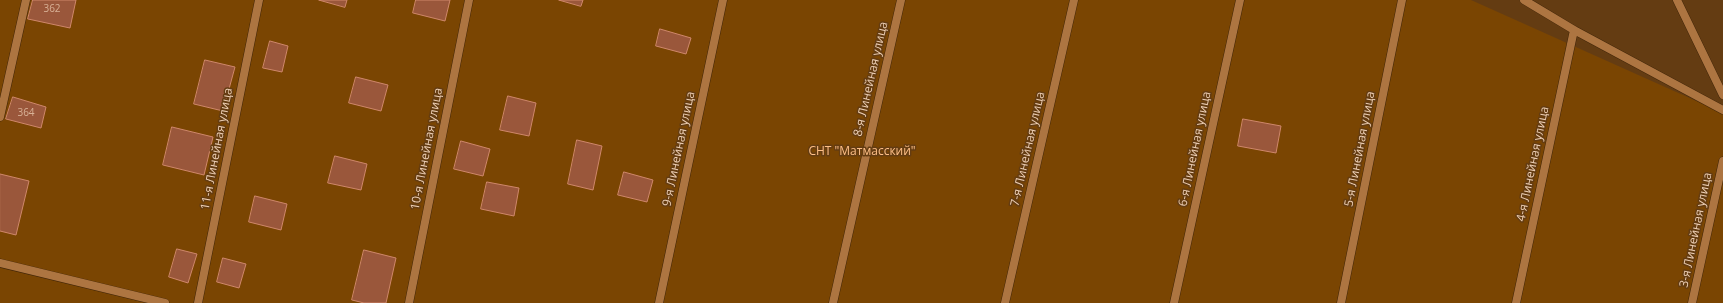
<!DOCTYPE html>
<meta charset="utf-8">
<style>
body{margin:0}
canvas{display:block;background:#643c12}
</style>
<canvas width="1723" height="303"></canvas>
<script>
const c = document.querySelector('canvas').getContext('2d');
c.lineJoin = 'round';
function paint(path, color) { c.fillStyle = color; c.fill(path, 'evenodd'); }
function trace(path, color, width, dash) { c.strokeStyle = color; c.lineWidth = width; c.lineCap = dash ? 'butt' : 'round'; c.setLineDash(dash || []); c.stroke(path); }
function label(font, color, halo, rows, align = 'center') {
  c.font = font + ' "Open Sans",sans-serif'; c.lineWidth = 3; c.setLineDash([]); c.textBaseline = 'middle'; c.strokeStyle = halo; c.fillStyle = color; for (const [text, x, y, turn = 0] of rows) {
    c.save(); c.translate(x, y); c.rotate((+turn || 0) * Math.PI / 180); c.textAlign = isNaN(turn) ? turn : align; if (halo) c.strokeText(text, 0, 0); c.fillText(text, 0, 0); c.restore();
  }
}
paint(new Path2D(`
 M0 0H1471L1723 113V303H0Z`), '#7a4502');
const building = new Path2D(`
 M33 0H76L70 28 28 19Z
 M319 0H347L345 7Z
 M416 0H450L445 21 413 13Z
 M559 0H583L581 6Z
 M660 29 691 38 686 54 656 46Z
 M270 41 288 46 282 72 263 68Z
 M205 60 235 67 223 111 194 104Z
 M356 77 388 85 381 111 349 103Z
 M508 96 536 103 529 136 500 130Z
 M13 97 46 107 41 128 6 119Z
 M1243 119 1281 126 1276 153 1238 146Z
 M172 127 213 137 204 175 163 165Z
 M577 140 602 146 593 190 568 184Z
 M461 141 490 149 483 176 454 169Z
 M335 156 367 164 361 190 328 183Z
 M624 172 653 180 647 202 618 195Z
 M0 174 29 181 16 235 0 231Z
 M487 182 519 188 514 216 481 209Z
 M255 196 287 204 281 230 249 222Z
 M177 249 197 254 188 283 169 277Z
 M364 250 396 258 386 303H364L352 300Z
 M223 258 246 264 239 288 217 282Z`);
paint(building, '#9a573b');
trace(building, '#cf876a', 1);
const lane = new Path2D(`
 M1677 0 1723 95`);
const street = new Path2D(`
 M1524 0 1574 30 1723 110
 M0 117 26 0
 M0 263 165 303
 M198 303 259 0
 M409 303 469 0
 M659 303 723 0
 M833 303 901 0
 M1005 303 1074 0
 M1174 303 1240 0
 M1341 303 1402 0
 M1516 303 1574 30
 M1692 303 1723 161`);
trace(lane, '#412508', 9);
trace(street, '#412508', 9);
trace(lane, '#ad7541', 8);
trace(street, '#ad7541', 8);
label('10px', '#d8b196', null, [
 ["362",52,9],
 ["364",26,113]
]);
label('12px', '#edcfb5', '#643c12', [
 ["8-я Линейная улица",871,79,-77],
 ["11-я Линейная улица",217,149,-79],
 ["10-я Линейная улица",427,149,-79],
 ["9-я Линейная улица",679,149,-78],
 ["7-я Линейная улица",1028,149,-77],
 ["6-я Линейная улица",1195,149,-78],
 ["5-я Линейная улица",1360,149,-79],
 ["4-я Линейная улица",1533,164,-78],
 ["3-я Линейная улица",1696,230,-78]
]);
label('12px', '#febf87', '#643c12', [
 ["СНТ \"Матмасский\"",862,152]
]);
</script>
